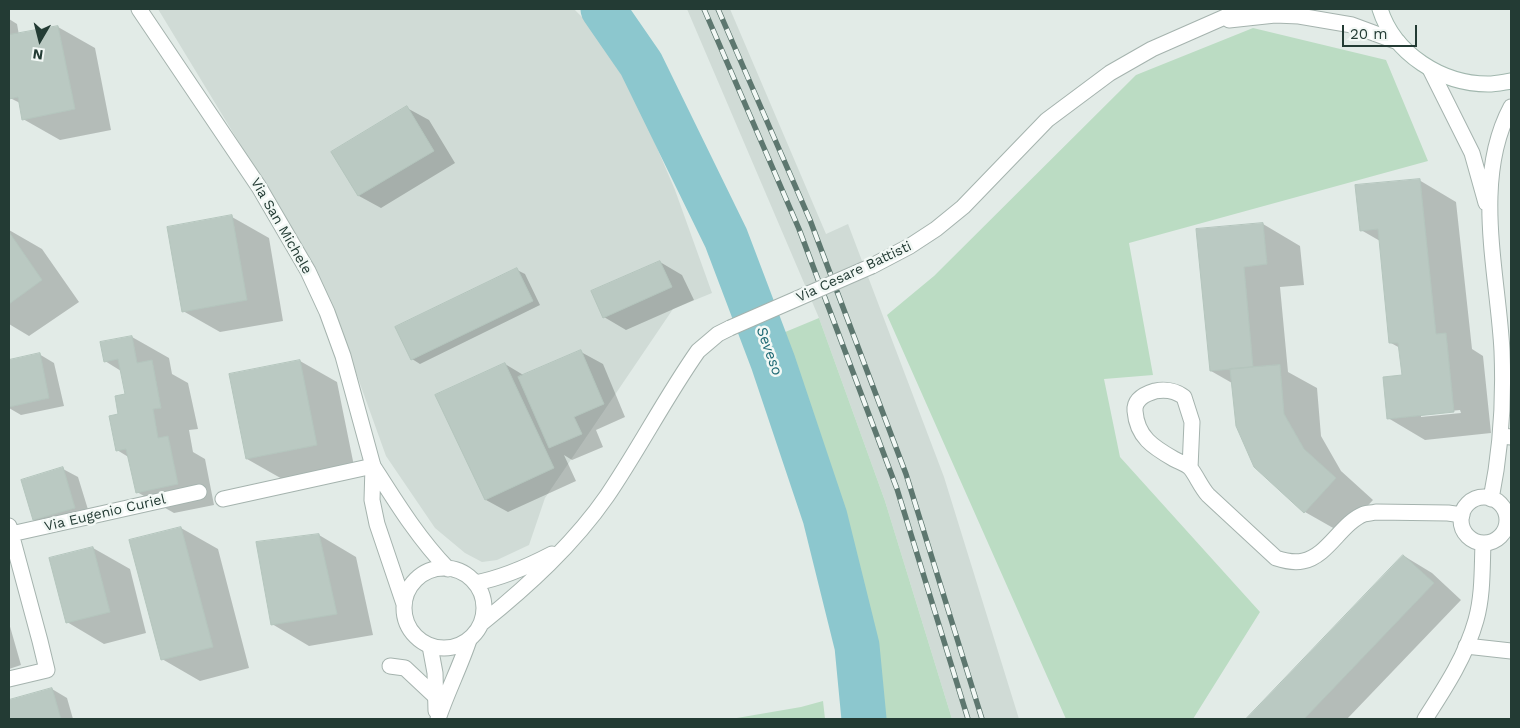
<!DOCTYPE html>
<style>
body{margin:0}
#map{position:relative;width:1520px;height:728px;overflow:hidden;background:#e2ebe7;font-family:"Work Sans",sans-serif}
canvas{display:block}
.frame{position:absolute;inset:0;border:10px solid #233b34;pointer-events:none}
.north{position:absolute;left:15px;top:15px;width:50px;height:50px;-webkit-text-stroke:4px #f2f8f5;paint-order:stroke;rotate:188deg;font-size:14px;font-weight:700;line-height:20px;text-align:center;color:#233b34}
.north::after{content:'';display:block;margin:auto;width:18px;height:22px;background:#233b34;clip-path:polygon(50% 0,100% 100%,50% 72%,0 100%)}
.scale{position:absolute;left:1342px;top:25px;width:75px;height:22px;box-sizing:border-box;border:2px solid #233b34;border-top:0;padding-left:6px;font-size:15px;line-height:18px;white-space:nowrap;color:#233b34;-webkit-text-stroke:4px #f2f8f5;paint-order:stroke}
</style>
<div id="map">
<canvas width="1520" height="728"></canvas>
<div class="frame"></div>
<div class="north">N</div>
<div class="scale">20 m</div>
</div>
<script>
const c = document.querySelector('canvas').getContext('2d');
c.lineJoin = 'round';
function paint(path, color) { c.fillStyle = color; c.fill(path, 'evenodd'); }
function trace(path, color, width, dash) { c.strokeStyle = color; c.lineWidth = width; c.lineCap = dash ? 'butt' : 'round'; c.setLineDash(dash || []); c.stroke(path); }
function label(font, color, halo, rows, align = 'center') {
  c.font = font + ' "Work Sans",sans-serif'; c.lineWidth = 5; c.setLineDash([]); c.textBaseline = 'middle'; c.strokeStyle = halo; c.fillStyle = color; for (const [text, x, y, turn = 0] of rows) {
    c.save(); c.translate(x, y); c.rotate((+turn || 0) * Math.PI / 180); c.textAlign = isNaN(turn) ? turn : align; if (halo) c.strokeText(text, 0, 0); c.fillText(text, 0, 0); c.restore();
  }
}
paint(new Path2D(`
 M158 9H574L589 24 634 94 675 190 712 293 673 309 545 498 529 545 497 560 482 562 465 553 435 528 386 456 350 356 260 177Z
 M687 9H730L826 234 848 224 944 477 1019 719H952L885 501 819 318Z`), '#d0dbd6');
paint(new Path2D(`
 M1253 28 1386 60 1428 161 1129 243 1153 375 1104 379 1120 457 1260 612 1193 719H1066L887 315 934 276 1136 75Z
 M819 318 885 501 952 719H874L868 646 824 480 778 335Z
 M823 701 825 719H731L801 707Z`), '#bbdcc3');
paint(new Path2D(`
 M9 19 17 24 19 35 58 27 95 48 111 130 60 140 23 119 20 103 10 98 9 89Z
 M407 108 429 120 455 163 381 208 359 196 333 153Z
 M1419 180 1456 202 1472 349 1483 356 1491 433 1425 440 1388 418 1403 376 1400 348 1391 343 1380 241 1361 230ZM1460 410 1461 413 1421 417V414Z
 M232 217 269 238 283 321 220 332 183 311Z
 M1263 224 1300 246 1304 285 1280 287 1288 372 1317 388 1321 436 1341 471 1373 500 1342 533 1305 512 1232 383 1211 371 1198 231Z
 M9 230 42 249 79 302 29 336 9 324Z
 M660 262 682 275 694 300 626 330 604 317Z
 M517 270 525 274 540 305 420 364 412 359Z
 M132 337 169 358 172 374 188 383 198 429 189 430 193 452 205 459 214 505 174 513 137 492 130 458 117 450 120 415 126 395 121 371 105 361Z
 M581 352 603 364 625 417 596 430 603 447 572 460 564 455 576 481 508 512 486 500 505 364 525 376Z
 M39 354 54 363 64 406 21 415 9 408V361Z
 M300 361 337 382 354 466 284 480 247 459Z
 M63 469 78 477 90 516 49 528 34 519Z
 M181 528 218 549 249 668 200 681 162 659Z
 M319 535 356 557 373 635 309 646 272 624Z
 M93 548 130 569 146 633 104 644 67 622Z
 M1404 556 1432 573 1461 600 1347 719H1248Z
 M9 623 21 665 9 669Z
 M52 689 67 698 73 719H9V701Z`), '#0003');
trace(new Path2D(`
 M603 9 641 64 726 238 773 362 825 517 857 646 864 719`), '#8cc7ce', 45);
const building = new Path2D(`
 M58 26 75 109 22 120 18 97 9 99V35Z
 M407 106 434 151 358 196 331 152Z
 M1420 179 1436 334 1446 333 1454 412 1387 419 1383 377 1402 375 1398 343H1389L1378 229 1360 231 1355 185Z
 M232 215 247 300 182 312 167 227Z
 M1263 223 1267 264 1244 267 1253 367 1210 371 1196 229Z
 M9 232 42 280 9 304Z
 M660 261 672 287 603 318 591 291Z
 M517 268 533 301 411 360 395 327Z
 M132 336 137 363 152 360 161 408 153 409 158 438 168 436 178 484 136 493 126 449 116 451 109 416 118 414 115 396 125 394 118 359 104 362 100 342Z
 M581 350 604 404 574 417 582 434 549 448 518 377Z
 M40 353 49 398 9 407V360Z
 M300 360 317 445 246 459 229 374Z
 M505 363 554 468 485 500 435 395Z
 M1280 365 1284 414 1304 449 1336 478 1304 513 1254 467 1236 426 1230 369Z
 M63 467 75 508 33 520 21 480Z
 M181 527 213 647 161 660 129 540Z
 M319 534 337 614 271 625 256 542Z
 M93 547 110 612 66 623 49 558Z
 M1403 555 1434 583 1304 719H1246Z
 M52 688 61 719H9V700Z`);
paint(building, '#bac9c2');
trace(building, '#b4c5bd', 1);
const service = new Path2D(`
 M1190 468 1192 422 1184 397C1176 391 1165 389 1155 391 1145 394 1134 399 1135 411 1137 437 1153 447 1174 459 1179 462 1187 464 1191 469 1197 477 1201 487 1208 495L1276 558C1285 561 1294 563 1303 561 1328 556 1341 523 1364 514 1368 513 1372 513 1376 512L1448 513 1462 515
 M390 666 405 668 437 698`);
const minor = new Path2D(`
 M1501 436 1511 437
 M223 499 373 466
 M9 526 40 641 47 670 9 679
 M11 534 199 492
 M430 646 435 673 436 711
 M1466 646 1511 651
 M438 719C447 692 460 667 469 640`);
const tertiary = new Path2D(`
 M139 9 259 187 308 271 327 312 343 356 373 466 372 500 377 524 404 604
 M1229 20 1275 15 1299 16 1352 25 1398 42
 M1430 69 1472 153 1486 203
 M872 266 910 246 936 229 963 207 1047 120 1110 73 1152 49 1243 9
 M373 466C396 502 418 538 448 569
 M1461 520a23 23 0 1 1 46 0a23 23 0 1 1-46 0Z
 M1491 499C1501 450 1504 400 1502 351 1498 273 1472 180 1511 107
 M404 608a40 40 0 1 1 80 0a40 40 0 1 1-80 0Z
 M475 583C502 578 527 567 552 554
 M482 623C528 586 573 545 607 496 639 449 665 398 698 351L718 334 730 328
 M1425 719C1445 688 1466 656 1476 620 1483 595 1482 568 1483 543`);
const secondary = new Path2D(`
 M1380 9C1394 54 1442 84 1488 84 1496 84 1504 82 1511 81`);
trace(service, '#a5b3ae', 17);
trace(minor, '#a5b3ae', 17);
trace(tertiary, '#a5b3ae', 17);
trace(secondary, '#a1b7ae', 17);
trace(service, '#fff', 15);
trace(minor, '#fff', 15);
trace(tertiary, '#fff', 15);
trace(secondary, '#fff', 15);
const rail = new Path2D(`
 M704 9 799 229 897 489 968 719
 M718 9 810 220 906 474 982 719`);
trace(rail, '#5d776f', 5.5);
trace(rail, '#f2f8f5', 4, [11]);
const tertiaryBridge = new Path2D(`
 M730 328 872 266`);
trace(tertiaryBridge, '#a5b3ae', 17, []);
trace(tertiaryBridge, '#fff', 15);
label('14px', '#233b34', '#f2f8f5', [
 ["Via San Michele",281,226,60],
 ["Via Cesare Battisti",854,272,-25],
 ["Via Eugenio Curiel",105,513,-13]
]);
label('italic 15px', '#1f6a75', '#f2f8f5', [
 ["Seveso",769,351,70]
]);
</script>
